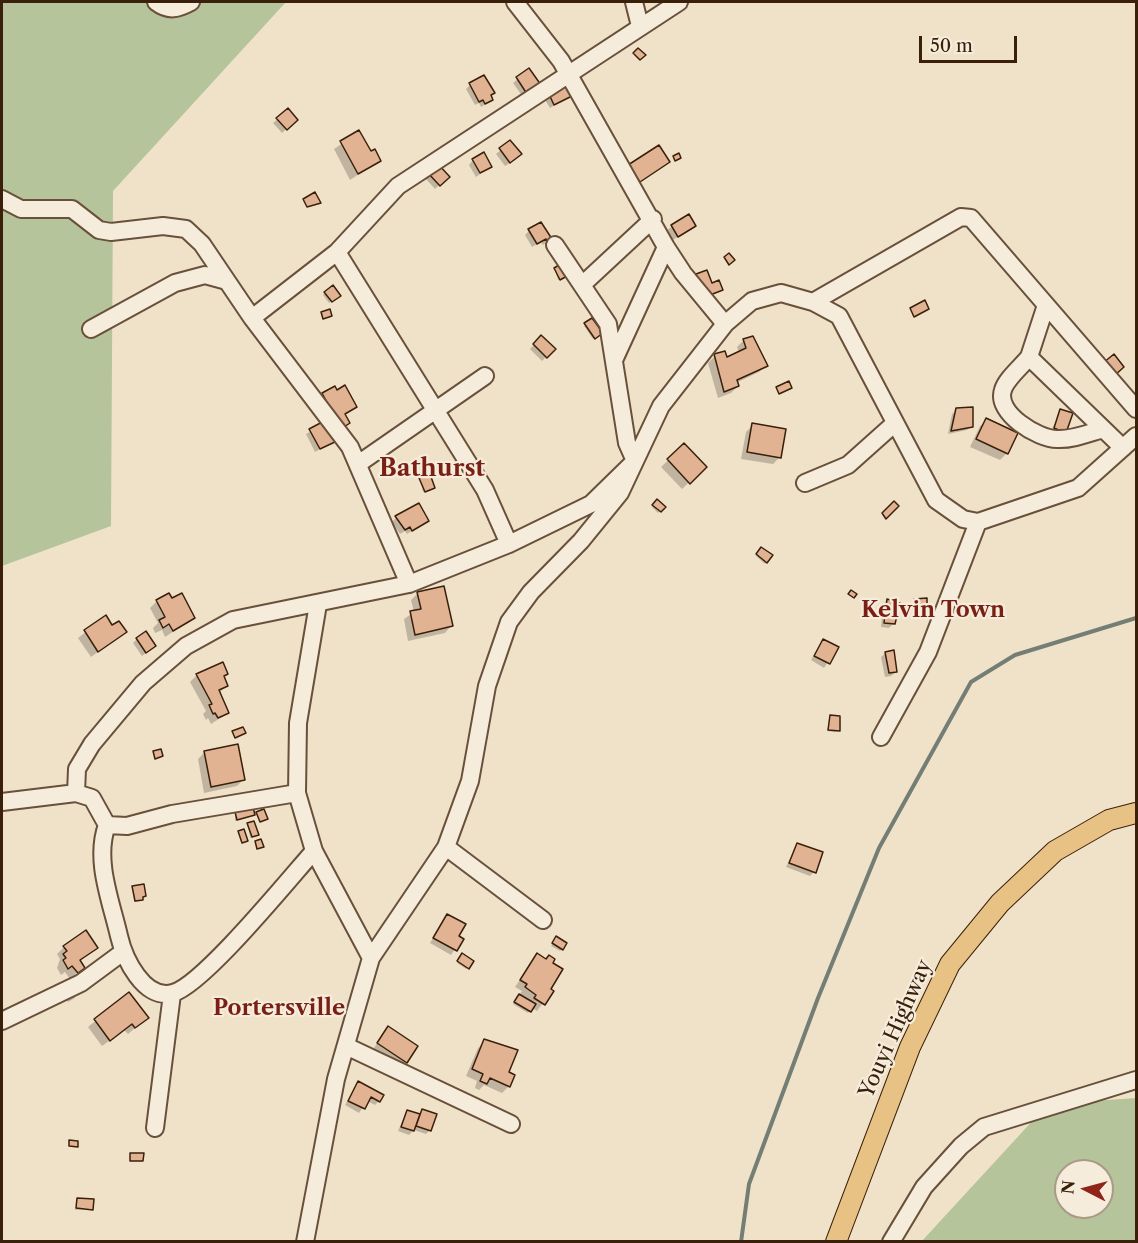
<!DOCTYPE html>
<style>
body{margin:0}
#map{position:relative;width:1138px;height:1243px;overflow:hidden;background:#f0e2c9;font-family:"Libre Caslon Text",serif}
canvas{display:block}
.frame{position:absolute;inset:0;border:3px solid #3a200b;pointer-events:none}
.north{position:absolute;left:1054px;top:1159px;width:60px;height:60px;box-sizing:border-box;background:#f5ecdc;border:2px solid #aa9a88;border-radius:50%;rotate:276deg;font-size:16px;font-weight:700;line-height:24px;text-align:center;color:#3a200b}
.north::after{content:'';display:block;margin:auto;width:21px;height:27px;background:#8f2418;clip-path:polygon(50% 0,100% 100%,50% 72%,0 100%)}
.scale{position:absolute;left:919px;top:36px;width:98px;height:27px;box-sizing:border-box;border:3px solid #3a200b;border-top:0;padding-left:8px;font-size:18px;line-height:21px;white-space:nowrap;color:#3a200b;-webkit-text-stroke:4px #f5ecdc;paint-order:stroke}
</style>
<div id="map">
<canvas width="1138" height="1243"></canvas>
<div class="frame"></div>
<div class="north">N</div>
<div class="scale">50 m</div>
</div>
<script>
const c = document.querySelector('canvas').getContext('2d');
c.lineJoin = 'round';
function paint(path, color) { c.fillStyle = color; c.fill(path, 'evenodd'); }
function trace(path, color, width, dash) { c.strokeStyle = color; c.lineWidth = width; c.lineCap = dash ? 'butt' : 'round'; c.setLineDash(dash || []); c.stroke(path); }
function label(font, color, halo, rows, align = 'center') {
  c.font = font + ' "Libre Caslon Text",serif'; c.lineWidth = 4.5; c.setLineDash([]); c.textBaseline = 'middle'; c.strokeStyle = halo; c.fillStyle = color; for (const [text, x, y, turn = 0] of rows) {
    c.save(); c.translate(x, y); c.rotate((+turn || 0) * Math.PI / 180); c.textAlign = isNaN(turn) ? turn : align; if (halo) c.strokeText(text, 0, 0); c.fillText(text, 0, 0); c.restore();
  }
}
paint(new Path2D(`
 M2 2H286L113 191 111 526 2 566Z
 M1136 1098V1241L921 1242 1048 1104ZM1066 1171H1102V1207H1066Z`), '#b5c49a');
paint(new Path2D(`
 M529 70 539 85 523 97 513 83Z
 M470 85 490 96 492 100 481 107 479 103 475 105 466 89Z
 M564 85 570 96 550 108 544 98Z
 M288 110 296 120 282 133 273 123Z
 M359 132 370 153 380 160 350 180 334 149Z
 M510 142 516 159 505 166 496 154Z
 M473 160 491 166 476 177 469 165Z
 M668 162 632 188 623 173Z
 M438 166 448 177 435 189 425 178Z
 M688 216 694 226 673 240 667 230Z
 M529 231 550 239 543 245 541 242 532 247 525 235Z
 M555 269 564 277 558 280Z
 M332 287 339 296 329 303 323 295Z
 M592 320 601 333 593 339 584 326Z
 M541 337 554 349 542 361 530 349Z
 M744 340 766 365 759 372 736 383 738 386 731 393 718 398 708 363 715 356 726 359 739 353 737 347Z
 M334 388 355 407 344 416 341 430 335 440 315 452 306 434 327 422 316 401Z
 M957 410 971 426 967 430 948 434 952 414Z
 M1061 411V436L1050 433Z
 M987 420 1016 434 1006 454 1000 460 970 447 980 426Z
 M753 425 780 457 773 464 741 459 746 432Z
 M684 445 705 467 682 489 661 467Z
 M420 479 431 489 423 492Z
 M657 501 664 507 658 513 652 507Z
 M396 518 427 521 407 534 405 531 400 534 392 522Z
 M762 549 771 556 765 564 756 556Z
 M418 593 451 626 445 633 408 641 404 619 414 612 411 600Z
 M887 600 893 624 889 628 881 627 883 604Z
 M157 601 194 618 165 637 162 630 155 633 153 628 158 623 150 608Z
 M914 601 925 609 912 610Z
 M105 617 112 627 125 632 91 657 78 638Z
 M137 639 150 650 142 656 133 643Z
 M823 640 837 648 824 668 811 660Z
 M886 653 896 672 891 676 885 677 881 657Z
 M197 675 223 677 226 686 219 693 228 713 211 724 208 718 206 720 203 714 206 711 190 682Z
 M831 716 838 730 836 732 827 731Z
 M205 752 243 780 237 786 204 793 198 759Z
 M252 809V816L235 821V814Z
 M248 825 257 834 256 836 250 838Z
 M797 845 814 872 810 876 786 867Z
 M133 888 141 898 140 901 134 902Z
 M447 916 457 937 462 939 451 955 430 943Z
 M555 940 565 944 560 951 551 946Z
 M64 947 97 948 79 962 83 968 70 979 65 972 61 975 57 968 60 959 57 954Z
 M537 955 552 991 537 1011 532 1008 528 1013 513 1004 522 991 515 987Z
 M460 957 468 968 466 969 457 963Z
 M73 992 75 998 68 1002 65 997Z
 M129 994 147 1018 128 1034 124 1030 102 1046 88 1027Z
 M384 1032 406 1062 402 1066 374 1048Z
 M485 1041 507 1073 509 1086 502 1093 484 1085 479 1090 475 1088 477 1081 466 1076 478 1048Z
 M358 1083 379 1101 375 1105 367 1101 359 1113 345 1105Z
 M407 1111 418 1115 422 1111 430 1130 426 1134 414 1130 409 1135 398 1131Z
 M78 1199 91 1209 75 1210Z`), '#0003');
trace(new Path2D(`
 M741 1242 749 1184 818 998 879 848 971 682 1015 655 1136 618`), '#747e75', 4);
const building = new Path2D(`
 M638 48 646 55 640 60 633 53Z
 M529 68 541 85 527 94 516 77Z
 M484 75 495 93 491 95 493 100 485 104 483 100 479 102 469 83Z
 M565 83 572 96 554 105 548 92Z
 M288 108 298 120 287 130 276 118Z
 M359 130 371 151 375 149 381 161 358 174 340 141Z
 M510 140 522 154 510 163 499 148Z
 M659 145 670 162 640 182 628 165Z
 M484 152 492 167 480 173 472 159Z
 M679 153 681 158 675 161 673 156Z
 M438 164 450 177 440 186 428 173Z
 M315 192 321 203 307 207 303 199Z
 M689 214 696 226 678 237 671 225Z
 M541 222 552 239 547 242 546 239 537 244 528 229Z
 M729 253 735 260 729 265 724 257Z
 M561 264 567 276 560 280 554 268Z
 M707 270 712 283 719 280 723 290 710 295 708 290 702 292 696 274Z
 M333 285 341 296 332 302 324 292Z
 M925 300 929 309 914 317 910 308Z
 M330 309 332 316 323 319 321 312Z
 M592 318 603 333 595 339 584 323Z
 M541 335 556 349 547 358 533 344Z
 M753 336 768 366 737 380 739 386 724 392 714 354 725 351 727 357 746 348 743 339Z
 M1114 354 1124 367 1114 376 1103 363Z
 M789 381 792 388 779 394 776 387Z
 M345 385 357 407 345 414 350 423 341 429 322 393 335 386 337 390Z
 M973 407V427L951 431 956 408Z
 M1060 409 1073 413 1066 433 1054 428Z
 M986 418 1018 433 1008 454 976 439Z
 M326 420 337 441 320 449 309 429Z
 M752 423 786 429 781 458 747 452Z
 M684 443 707 467 690 484 667 459Z
 M430 474 435 488 425 492 419 478Z
 M657 499 666 507 661 512 652 505Z
 M894 501 899 506 886 519 882 513Z
 M419 503 429 521 412 531 410 527 405 530 395 516Z
 M761 547 773 555 767 563 756 554Z
 M444 586 453 626 415 635 410 611 421 609 417 592Z
 M851 590 857 594 854 598 848 594Z
 M169 593 172 598 182 593 195 618 173 631 169 624 163 628 159 620 165 617 156 600Z
 M927 598V609L913 608 914 599Z
 M887 599 900 603 895 624 884 623Z
 M106 615 112 625 119 621 127 632 98 652 84 630Z
 M146 631 156 646 146 653 136 638Z
 M823 639 839 647 830 664 814 656Z
 M894 650 897 672 889 673 885 652Z
 M223 662 228 674 224 676 228 686 219 690 229 713 218 718 215 713 213 714 209 705 212 704 196 674Z
 M830 715 840 716V731L828 730Z
 M243 727 246 733 235 738 232 731Z
 M238 744 245 780 211 787 204 751Z
 M161 749 163 756 155 759 153 751Z
 M253 807 255 815 237 820 235 812Z
 M264 809 268 819 260 822 256 812Z
 M254 821 259 835 252 837 247 823Z
 M244 829 248 841 242 843 238 831Z
 M261 839 264 847 257 849 255 841Z
 M797 843 823 852 816 873 789 863Z
 M144 884 146 896 143 897V900L135 901 132 886Z
 M447 914 466 924 459 936 464 939 457 951 433 938Z
 M86 930 98 948 80 960 85 968 78 973 72 966 68 969 63 960 66 958 63 954 67 951 63 946Z
 M556 936 567 943 563 950 552 943Z
 M462 953 474 961 469 969 457 961Z
 M537 953 546 959 549 955 555 959 553 963 563 969 551 989 554 991 545 1005 534 998 536 995 525 987 527 984 520 980Z
 M129 992 149 1018 135 1028 132 1024 110 1041 94 1019Z
 M519 994 536 1004 531 1012 514 1002Z
 M388 1026 418 1046 407 1063 377 1043Z
 M484 1039 518 1050 509 1072 515 1075 510 1087 490 1078 487 1084 480 1081 483 1074 472 1069Z
 M358 1081 384 1095 380 1102 371 1097 365 1109 348 1101Z
 M422 1109 437 1114 431 1131 416 1126Z
 M407 1110 420 1114 414 1131 401 1127Z
 M69 1140 78 1141V1147L69 1146Z
 M130 1153H144L143 1161H130Z
 M77 1198 94 1199 93 1210 76 1208Z`);
paint(building, '#e2b392');
trace(building, '#3a200b', 1.5);
const minor = new Path2D(`
 M156 2C169 12 178 9 191 2
 M515 2 561 61 666 247 683 273 725 324
 M634 2 640 26
 M2 199 21 209H72L99 230 111 232 163 226 186 229 202 244 252 318 350 447 409 584
 M337 252 485 490 509 544
 M582 285 653 219
 M813 302 961 217 971 218 1136 409
 M1046 305 1029 357 1123 448
 M252 318 337 252 398 186 679 2
 M91 329 175 283 205 275 227 281
 M1029 357C1022 366 1006 379 1003 390 995 413 1038 439 1057 439 1072 440 1089 433 1103 429
 M615 358 666 247
 M358 464 485 376
 M805 483 848 465 895 423
 M318 604 298 723 297 793 314 851 371 958
 M881 737 928 652 978 522
 M76 793 77 769 92 744 143 683 186 646 233 620 409 584 509 544 591 504 635 461 627 443 608 324 555 245
 M2 802 76 793 92 798 107 825 127 826 172 814 297 793
 M107 825C94 860 111 901 119 936 124 958 144 1001 173 993 203 985 289 879 314 851
 M446 847 543 920
 M2 1021 81 983 123 952
 M346 1046 511 1124
 M155 1128 172 994
 M305 1242 336 1079 371 958 446 847 470 781 487 686 509 622 531 592 581 541 620 493 661 406 725 324 752 301 781 293 813 302 839 316 936 500 963 519 978 522 1078 488 1136 436
 M891 1242 924 1187 961 1146 984 1127 1136 1080`);
const major = new Path2D(`
 M836 1242 910 1047 950 964 1000 903 1055 851 1109 820 1136 813`);
trace(minor, '#68503a', 20);
trace(major, '#3a200b', 22);
trace(minor, '#f5ecdc', 16);
trace(major, '#e8c184', 20);
label('21px', '#3a200b', '#f5ecdc', [
 ["Youyi Highway",896,1029,-66]
]);
label('bold 22px', '#7a1f14', '#f5ecdc', [
 ["Kelvin Town",933,611],
 ["Portersville",279,1009]
]);
label('bold 24px', '#7a1f14', '#f5ecdc', [
 ["Bathurst",432,469]
]);
</script>
